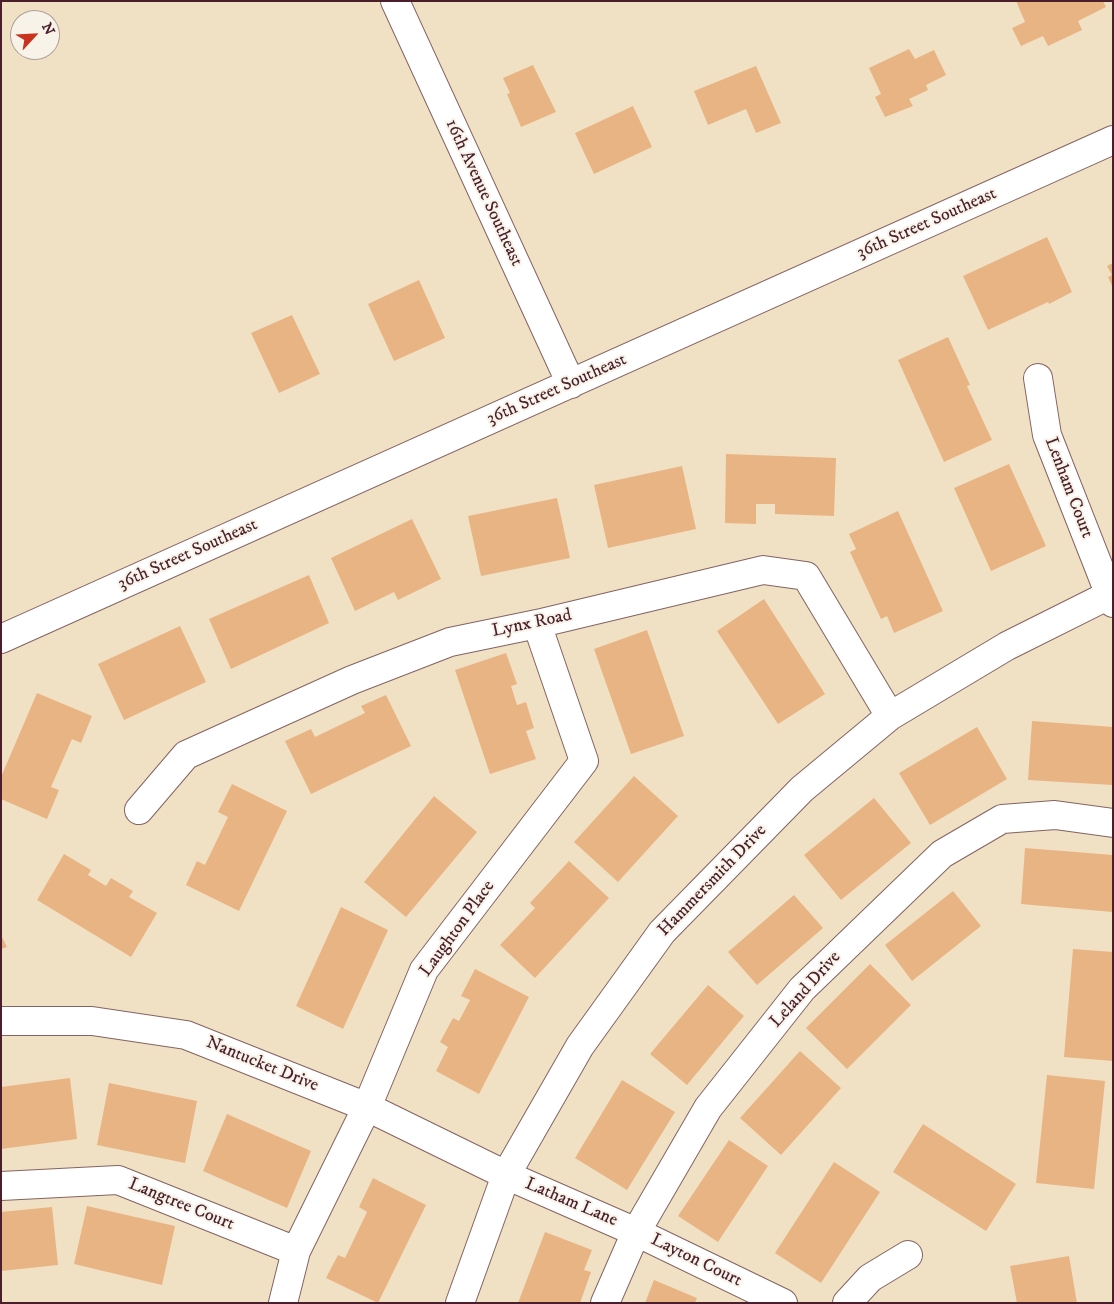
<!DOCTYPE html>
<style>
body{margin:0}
#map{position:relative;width:1114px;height:1304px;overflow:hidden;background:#f0e1c4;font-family:"IM FELL DW Pica",serif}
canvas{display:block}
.frame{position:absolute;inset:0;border:2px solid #4a1f2b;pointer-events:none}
.north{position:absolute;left:10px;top:10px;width:50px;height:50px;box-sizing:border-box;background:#f7f3e8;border:1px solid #b29e9c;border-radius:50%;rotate:65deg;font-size:14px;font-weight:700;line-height:20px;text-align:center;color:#4a1f2b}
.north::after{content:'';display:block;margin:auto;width:18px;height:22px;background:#c8321e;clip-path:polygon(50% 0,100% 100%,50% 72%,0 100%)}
</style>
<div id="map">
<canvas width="1114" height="1304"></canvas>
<div class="frame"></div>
<div class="north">N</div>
</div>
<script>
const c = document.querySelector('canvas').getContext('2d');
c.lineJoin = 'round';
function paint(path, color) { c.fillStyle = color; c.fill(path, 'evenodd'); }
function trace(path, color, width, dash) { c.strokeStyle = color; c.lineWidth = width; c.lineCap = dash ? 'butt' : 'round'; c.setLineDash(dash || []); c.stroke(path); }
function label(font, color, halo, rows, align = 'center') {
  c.font = font + ' "IM FELL DW Pica",serif'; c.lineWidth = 4; c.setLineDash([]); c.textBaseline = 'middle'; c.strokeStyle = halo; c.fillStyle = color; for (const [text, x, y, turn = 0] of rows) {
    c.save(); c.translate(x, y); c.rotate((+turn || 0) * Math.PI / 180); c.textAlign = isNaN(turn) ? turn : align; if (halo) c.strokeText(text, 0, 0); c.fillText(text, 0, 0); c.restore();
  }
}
paint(new Path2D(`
 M1016 1H1103L1106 7 1078 21 1082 30 1048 46 1043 36 1021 46 1012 28 1025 22Z
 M909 49 915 59 934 50 946 75 926 85 928 90 909 99 913 106 885 117 875 97 881 94 869 68Z
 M533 65 556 112 521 127 507 94 510 93 503 78Z
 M756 66 781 123 756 133 746 109 708 125 694 91Z
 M633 106 652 147 594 174 575 133Z
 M1047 237 1072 292 1049 304 1048 302 988 330 963 276Z
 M1113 263V288L1108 277 1112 275 1107 266Z
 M419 280 445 338 394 361 368 304Z
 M292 315 320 374 279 393 251 333Z
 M948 337 970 385 967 386 992 440 944 462 898 360Z
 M726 454 836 458 834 516 775 514V504H756V524L725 523Z
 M1009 464 1046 546 991 571 954 488Z
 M682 466 696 529 608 548 594 485Z
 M557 498 570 558 481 576 468 516Z
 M898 511 943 611 894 633 887 616 881 619 850 552 856 549 849 534Z
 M412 519 441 579 398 600 394 592 355 611 331 558Z
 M309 575 329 623 231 669 209 619Z
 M764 599 825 694 778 724 717 631Z
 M180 626 206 682 124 720 98 664Z
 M647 630 684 736 631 754 594 649Z
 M506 653 517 684 511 686 517 705 526 702 534 728 526 731 536 759 490 774 455 670Z
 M37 693 92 716 81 743 72 739 51 787 59 790 47 819 1 799V777Z
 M386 695 411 746 311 794 285 741 311 729 315 737 365 713 361 706Z
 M1032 721 1113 727V785L1028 780Z
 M977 727 1007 779 930 825 899 773Z
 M634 776 678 816 618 882 574 842Z
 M232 784 287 811 239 911 186 885 197 861 205 865 228 817 218 812Z
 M434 796 477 832 406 917 364 882Z
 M874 798 911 843 841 900 804 855Z
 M1025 848 1113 855V912L1021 904Z
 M64 854 91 870 88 875 106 886 111 878 133 891 129 897 157 913 131 957 37 900Z
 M569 861 609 898 535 978 500 945 535 908 530 903Z
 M953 891 981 926 912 981 885 945Z
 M794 895 823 928 757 985 728 952Z
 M341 907 388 930 343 1029 296 1006Z
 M1 935 7 947 1 949Z
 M1073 949 1113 952V1061L1064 1057Z
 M870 964 911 1005 847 1069 806 1028Z
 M475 969 529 997 479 1094 436 1071 448 1047 440 1042 453 1018 459 1021 470 1000 461 996Z
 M708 985 744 1016 687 1085 650 1054Z
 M800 1051 841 1088 781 1155 740 1118Z
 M1047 1075 1105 1081 1094 1189 1036 1183Z
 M70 1078 77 1139 1 1149V1087Z
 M622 1080 675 1112 627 1190 575 1158Z
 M109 1083 197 1101 185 1163 97 1145Z
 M227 1114 311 1151 287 1208 203 1171Z
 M923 1124 1016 1184 986 1231 893 1172Z
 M729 1140 768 1166 718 1242 678 1216Z
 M834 1162 880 1192 821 1283 775 1253Z
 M373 1178 426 1205 378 1303 326 1278 338 1255 345 1258 367 1212 359 1207Z
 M87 1206 175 1226 162 1285 74 1264Z
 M52 1207 58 1265 1 1271V1212Z
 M545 1232 592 1250 584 1270 591 1272 580 1303H518Z
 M1069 1256 1077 1303H1017L1010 1266Z
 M654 1280 697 1298 695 1303H645Z`), '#e9b484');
const minor = new Path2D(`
 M395 1 571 384
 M1038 378 1047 435 1113 603
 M1 639 1113 140
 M139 810 186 755 352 680 450 642 537 624 763 570 806 576 890 716
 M1 1021H92L186 1035 367 1107 506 1175 636 1232 783 1303
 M1 1186 118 1180 296 1251
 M283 1303 296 1251 367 1107 424 970 584 761 537 624
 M460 1303 506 1175 580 1046 662 932 802 789 890 716 1007 646 1113 593
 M605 1303 636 1232 708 1108 802 989 942 854 1002 819 1055 815 1113 823
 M847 1303 870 1278 908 1255`);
trace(minor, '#846361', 30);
trace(minor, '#fff', 28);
label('18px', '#4a1f2b', '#f7f3e8', [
 ["16th Avenue Southeast",483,193,65],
 ["36th Street Southeast",927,224,-24],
 ["36th Street Southeast",557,390,-24],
 ["Lenham Court",1068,488,69],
 ["36th Street Southeast",188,555,-24],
 ["Lynx Road",532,624,-12],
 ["Hammersmith Drive",713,881,-46],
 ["Laughton Place",458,929,-54],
 ["Leland Drive",806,990,-48],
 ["Nantucket Drive",262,1065,22],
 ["Latham Lane",571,1203,23],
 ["Langtree Court",181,1205,22],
 ["Layton Court",696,1261,26]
]);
</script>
